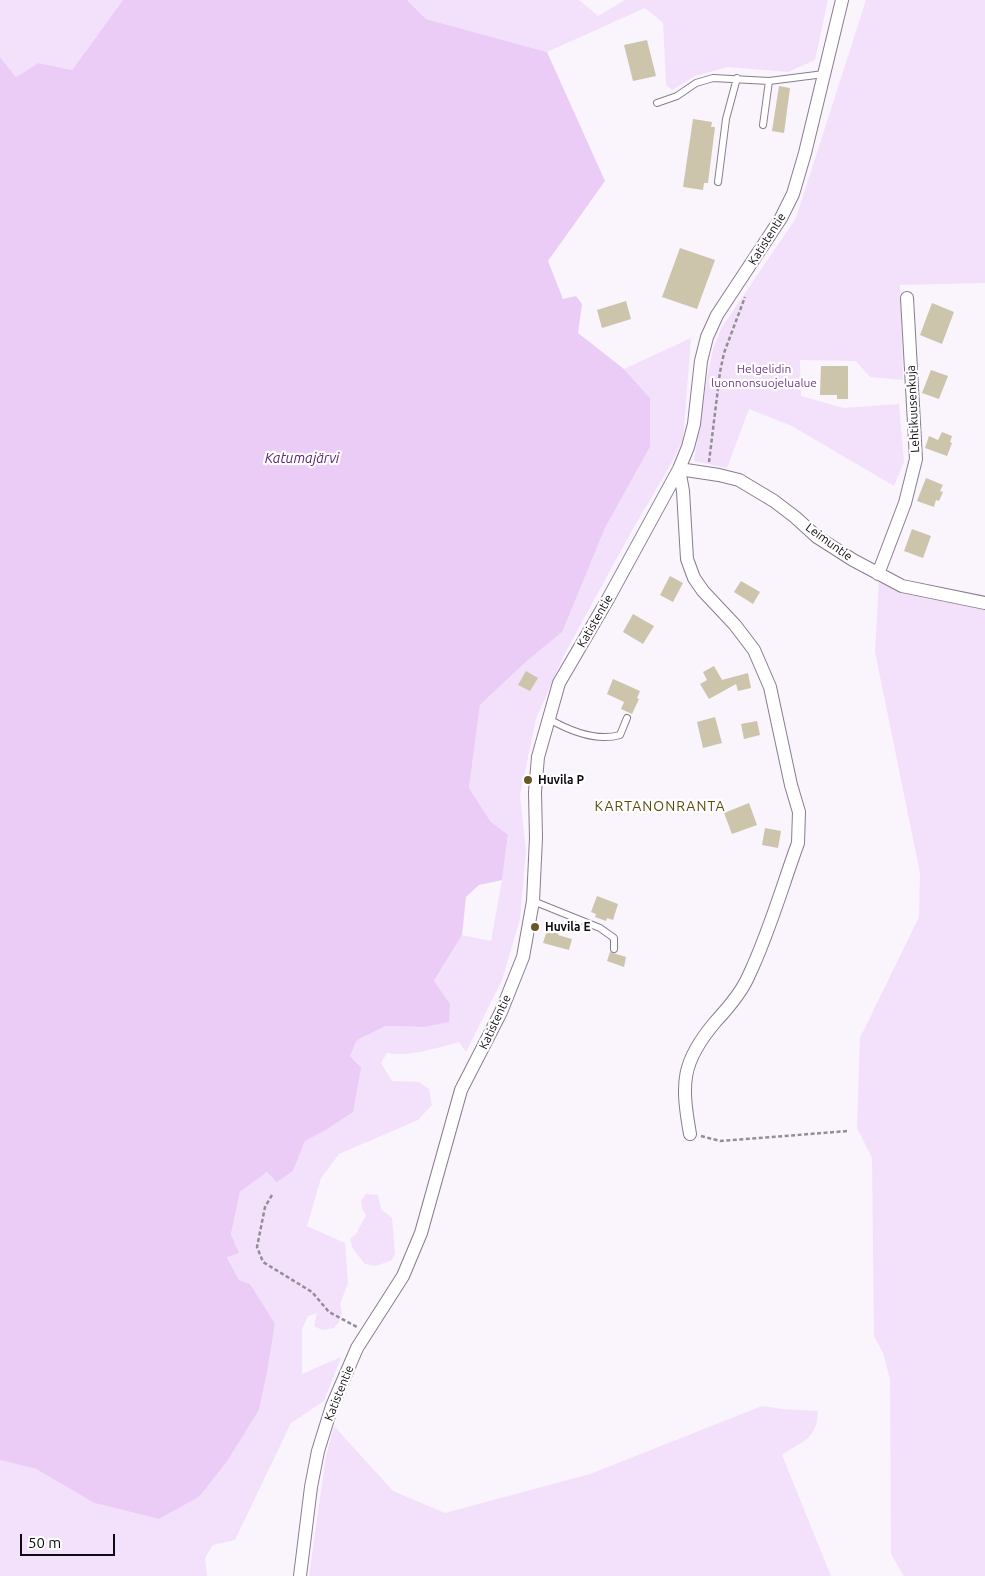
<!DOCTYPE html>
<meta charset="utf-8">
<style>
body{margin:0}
#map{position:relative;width:985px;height:1576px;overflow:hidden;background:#faf4fd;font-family:Ubuntu,sans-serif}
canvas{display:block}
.scale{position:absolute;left:20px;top:1534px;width:95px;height:22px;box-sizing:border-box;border:2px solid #0f0a11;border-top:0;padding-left:6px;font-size:15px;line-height:18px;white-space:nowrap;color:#0f0a11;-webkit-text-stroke:4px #fff;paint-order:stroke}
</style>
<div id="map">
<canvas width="985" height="1576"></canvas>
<div class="scale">50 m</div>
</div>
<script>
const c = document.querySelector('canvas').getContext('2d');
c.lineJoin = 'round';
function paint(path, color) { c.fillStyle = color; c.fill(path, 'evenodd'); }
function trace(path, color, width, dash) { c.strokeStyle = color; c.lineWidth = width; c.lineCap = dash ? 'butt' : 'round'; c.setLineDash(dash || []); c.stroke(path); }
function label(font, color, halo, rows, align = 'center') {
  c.font = font + ' Ubuntu,sans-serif'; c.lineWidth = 4.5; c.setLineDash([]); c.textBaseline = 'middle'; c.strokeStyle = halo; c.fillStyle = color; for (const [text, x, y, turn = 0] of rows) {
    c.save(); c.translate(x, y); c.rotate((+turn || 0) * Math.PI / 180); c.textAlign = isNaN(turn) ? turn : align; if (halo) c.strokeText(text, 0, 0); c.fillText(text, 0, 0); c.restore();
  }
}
paint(new Path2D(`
 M0 0H123L72 70 38 63 16 77 0 57Z
 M407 0H579L598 16 625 0H828L815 60 788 72 728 67 695 76 672 90 666 85 663 23 645 8 547 52 426 19Z
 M866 0H985V283L900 285 903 380 870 377 856 361 800 360 801 396 844 408 899 404 904 462 894 486 792 426 749 409 727 468 694 461 707 376 714 346 722 327 796 218Z
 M691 338 683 440 672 462 630 534 563 657 536 719 520 795 526 851 520 919 502 980 466 1052 459 1042C436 1048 412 1057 387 1053L381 1063 392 1081 419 1082 429 1089 432 1105 418 1120 339 1154 321 1178 307 1226 345 1243 348 1283 340 1304 342 1313 339 1322 334 1328 322 1330 314 1326 317 1313 308 1316 302 1329V1374L341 1357 324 1401 291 1423 235 1540 213 1545 205 1558 207 1576H0V1460L36 1469 94 1503 159 1519 199 1497 226 1463 259 1410 267 1373 275 1324 239 1280 227 1256 239 1253 231 1234 240 1192 267 1172 277 1181 293 1171 305 1141 324 1131 353 1112 350 1056 357 1040 386 1026 424 1027 450 1004 434 982 462 935 491 941 502 880 508 836 491 822 469 788 480 705 528 660 560 633 605 528 650 447V398L624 369Z
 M879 579 985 607V1576H904L891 1554 890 1379 883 1353 874 1336 872 1158 857 1128 860 1038 919 917 920 873 875 652Z
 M366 1194 378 1195 381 1209 392 1218 395 1253 392 1260 376 1266 365 1264 353 1249 350 1239 356 1234 366 1215 362 1208 361 1201Z
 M762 1406 782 1409 818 1411C817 1440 803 1440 782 1455L831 1576H309L326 1456 334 1426 393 1491 445 1513 590 1474Z`), '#f3e1fb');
paint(new Path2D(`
 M123 0H407L426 19 547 52 605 181 548 261 563 299 576 296 582 304 578 333 624 369 650 398V447L605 528 562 632 528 660 480 705 469 788 491 822 508 835 502 880 479 885 466 897 462 935 434 981 450 1004 449 1022 424 1027 386 1026 357 1040 350 1056 361 1068 353 1112 324 1131 305 1141 293 1171 277 1182 267 1172 240 1192 231 1234 239 1253 227 1257 239 1280 250 1284 275 1324 267 1373 259 1410 226 1463 199 1497 159 1519 94 1503 36 1469 0 1460V57L16 77 38 63 72 70Z`), '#ebccf7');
paint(new Path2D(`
 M647 40 656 76 633 81 624 45Z
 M779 86 790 88 784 133 772 131Z
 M693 119 712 122 711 127H715L708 183H704L703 190 683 187Z
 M680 248 715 260 697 309 662 297Z
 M626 301 631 319 602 328 597 310Z
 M932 303 954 312 942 344 920 335Z
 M821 366H848V399H837V395H820Z
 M931 370 948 376 939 399 922 393Z
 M942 432 952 436 950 442 952 443 947 456 925 448 929 436 938 440Z
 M926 478 943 485 940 491 943 492 939 501 936 500 934 507 917 501Z
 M912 529 931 536 923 558 904 551Z
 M670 576 683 583 673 602 660 595Z
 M741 581 760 592 753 604 734 592Z
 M633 614 654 626 643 644 623 632Z
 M714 666 722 680 748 673 751 688 738 691 736 684 709 699 700 684 707 680 703 672Z
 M526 671 538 678 530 691 518 685Z
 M613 679 640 691 637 698 639 699 632 714 621 709 624 702 607 694Z
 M715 717 722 743 703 748 697 722Z
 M757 721 760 735 744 739 741 724Z
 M749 803 757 825 732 834 724 813Z
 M765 828 781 831 778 848 762 845Z
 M597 896 618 904 613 920 607 918 606 921 595 917 596 914 591 912Z
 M550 921 562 924 558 935 572 939 569 950 543 943Z
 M610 952 626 957 624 967 607 961Z`), '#ccc4ab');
const lane = new Path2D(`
 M657 103 677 96 696 83 713 78 769 81 824 74
 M763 125 769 81
 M718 182 726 119 737 78
 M549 719C570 731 596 742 620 735L627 718
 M533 901 600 928 614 938V949`);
const street = new Path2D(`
 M878 574 905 503 916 459 907 298
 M690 1134C681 1083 681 1062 716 1021 729 1007 742 992 749 975 769 933 782 887 798 843L799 812 791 785 770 687 754 650 735 625 703 591 694 578 687 559 683 491 679 469 719 475 739 480 774 501 795 517 817 537 853 560 902 586 985 603
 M300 1576 311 1487 318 1451 332 1406 357 1348 403 1276 421 1233 461 1090 501 1012 523 957 533 901 536 838 535 792 538 757 559 683 608 599 679 469 688 447 694 424 701 361 707 337 717 315 781 218 793 194 805 153 842 0`);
trace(lane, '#8a7c90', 8);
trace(street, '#8a7c90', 14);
trace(new Path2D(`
 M709 462 720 372 724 353 745 297
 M701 1136 720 1141 848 1131
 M272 1195 265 1207 257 1247 263 1262 312 1292 329 1312 357 1327`), '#938e96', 2.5, [4, 2.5]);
trace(lane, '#fff', 6);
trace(street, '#fff', 12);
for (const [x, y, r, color] of [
 [528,780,5,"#675825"],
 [535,927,5,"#675825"]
]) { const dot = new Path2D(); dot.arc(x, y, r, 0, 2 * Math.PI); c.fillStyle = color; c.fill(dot); trace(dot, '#fff', 2); }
label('12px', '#0f0a11', '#fff', [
 ["Katistentie",767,239,-58],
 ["Lehtikuusenkuja",913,409,-93],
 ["Leimuntie",829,542,36],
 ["Katistentie",595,621,-60],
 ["Katistentie",495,1022,-65],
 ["Katistentie",339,1393,-68]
]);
label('12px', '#75398c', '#fff', [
 ["Helgelidin",764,369],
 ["luonnonsuojelualue",764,383]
]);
label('bold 12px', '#0f0a11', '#fff', [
 ["Huvila P",538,780],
 ["Huvila E",545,927]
], 'left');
label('italic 14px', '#5e2173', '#fff', [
 ["Katumajärvi",302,458]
]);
c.letterSpacing = '1px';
label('14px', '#5c4b0c', '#fff', [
 ["KARTANONRANTA",660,806]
]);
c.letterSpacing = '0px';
</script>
